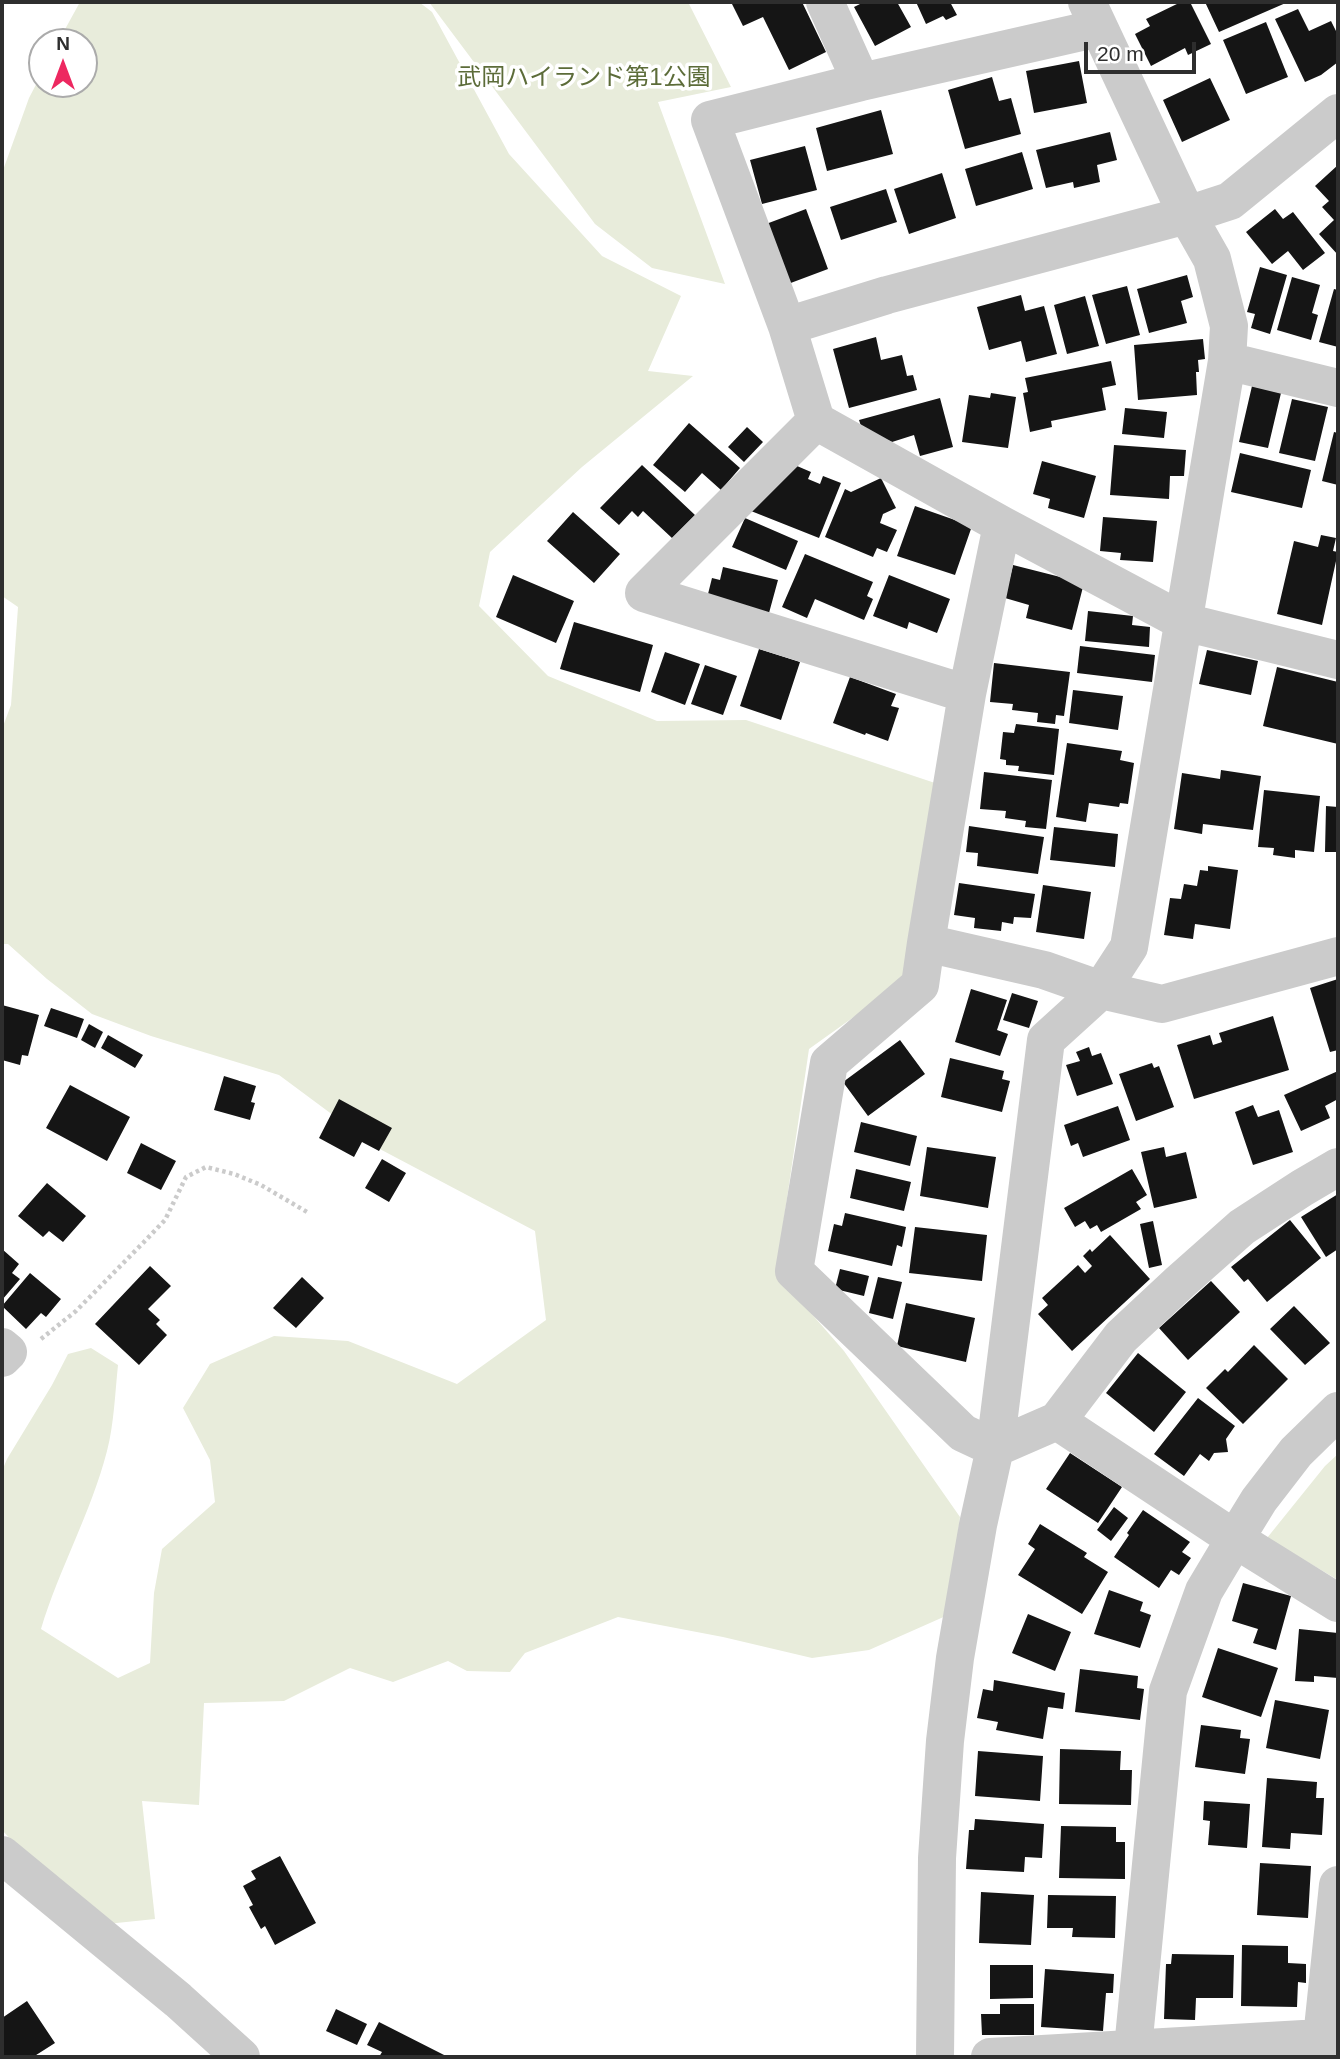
<!DOCTYPE html>
<meta charset="utf-8">
<style>
body{margin:0}
#map{position:relative;width:1340px;height:2059px;overflow:hidden;background:#fff;font-family:Arial,sans-serif}
canvas{display:block}
.frame{position:absolute;inset:0;border:4px solid #2e2e2e;pointer-events:none}
.north{position:absolute;left:28px;top:28px;width:70px;height:70px;box-sizing:border-box;background:#fff;border:2px solid #ababab;border-radius:50%;rotate:0deg;font-size:19px;font-weight:700;line-height:28px;text-align:center;color:#2e2e2e}
.north::after{content:'';display:block;margin:auto;width:24px;height:32px;background:#ed2860;clip-path:polygon(50% 0,100% 100%,50% 72%,0 100%)}
.scale{position:absolute;left:1084px;top:42px;width:112px;height:32px;box-sizing:border-box;border:4px solid #2e2e2e;border-top:0;padding-left:9px;font-size:21px;line-height:24px;white-space:nowrap;color:#2e2e2e;-webkit-text-stroke:5px #fff;paint-order:stroke}
</style>
<div id="map">
<canvas width="1340" height="2059"></canvas>
<div class="frame"></div>
<div class="north">N</div>
<div class="scale">20 m</div>
</div>
<script>
const c = document.querySelector('canvas').getContext('2d');
c.lineJoin = 'round';
function paint(path, color) { c.fillStyle = color; c.fill(path, 'evenodd'); }
function trace(path, color, width, dash) { c.strokeStyle = color; c.lineWidth = width; c.lineCap = dash ? 'butt' : 'round'; c.setLineDash(dash || []); c.stroke(path); }
function label(font, color, halo, rows, align = 'center') {
  c.font = font + ' Arial,"Noto Sans JP",sans-serif'; c.lineWidth = 7; c.setLineDash([]); c.textBaseline = 'middle'; c.strokeStyle = halo; c.fillStyle = color; for (const [text, x, y, turn = 0] of rows) {
    c.save(); c.translate(x, y); c.rotate((+turn || 0) * Math.PI / 180); c.textAlign = isNaN(turn) ? turn : align; if (halo) c.strokeText(text, 0, 0); c.fillText(text, 0, 0); c.restore();
  }
}
paint(new Path2D(`
 M80 2H419L432 12 509 154 602 256 681 296 648 371 693 376 582 467 490 552 479 606 548 676 657 721 746 720 941 785 904 981 809 1049 776 1273 844 1351 960 1517 948 1615 869 1650 812 1658 723 1637 618 1617 525 1653 510 1672 467 1671 448 1661 393 1682 350 1668 284 1701 204 1703 199 1805 142 1801 155 1919 107 1924 31 1861 2 1830V1471L7 1459 52 1385 68 1354 91 1348 118 1365C115 1393 114 1424 107 1451 91 1513 59 1569 41 1629L118 1678 150 1663 154 1593 162 1549 215 1502 210 1460 183 1408 210 1364 274 1336 348 1341 457 1384 546 1320 535 1231 376 1147 279 1075 151 1036 92 1014 47 979 8 944H2V729L11 705 18 607 2 596V173L29 98 42 73V84H84V42H58Z
 M429 2H688L731 87 658 102 725 284 652 268 595 224Z
 M1338 1454V1580L1267 1538 1325 1466Z`), '#e8ecdb');
paint(new Path2D(`
 M731 2H802L826 52 789 70 763 17 743 26Z
 M864 2H897L911 27 875 46 854 7Z
 M916 2H950L957 15 946 20 943 16 926 24Z
 M1181 2H1190L1211 44 1188 55 1185 48 1151 66 1135 34 1150 26 1146 19Z
 M1205 2H1288L1219 32Z
 M1298 9 1309 31 1331 21 1338 35V62L1321 75 1305 82 1275 19Z
 M1266 22 1288 77 1246 94 1223 40Z
 M1079 61 1087 103 1034 113 1026 71Z
 M992 77 999 101 1011 98 1021 134 965 149 948 90Z
 M1210 78 1230 120 1182 142 1163 100Z
 M881 110 893 154 827 171 816 128Z
 M1110 132 1117 160 1097 165 1100 182 1074 188 1073 182 1046 188 1036 150Z
 M805 146 817 190 762 204 750 160Z
 M1022 152 1033 189 976 206 965 169Z
 M1338 165V255L1319 234 1334 220 1322 207 1329 201 1315 186Z
 M942 173 956 218 909 234 894 189Z
 M886 189 897 222 841 240 830 207Z
 M806 209 828 269 788 284 766 224Z
 M1275 209 1283 219 1293 212 1325 253 1303 270 1288 251 1272 264 1246 232Z
 M1260 267 1287 275 1270 334 1251 328 1255 314 1247 312Z
 M1187 275 1193 297 1181 301 1187 323 1149 333 1137 289Z
 M1292 277 1320 285 1312 313 1318 315 1311 340 1277 330Z
 M1127 286 1140 335 1106 344 1092 295Z
 M1334 289 1338 290V347L1319 342Z
 M1021 295 1025 311 1044 306 1057 354 1026 362 1021 341 989 350 977 307Z
 M1085 296 1099 346 1067 354 1054 305Z
 M876 337 881 360 902 355 907 376 913 375 917 390 849 408 833 349Z
 M1203 339 1205 359 1198 360 1199 372H1196L1197 395 1138 400 1134 345Z
 M1111 361 1116 385 1102 388 1106 410 1051 421 1052 427 1030 432 1023 393 1028 392 1025 378Z
 M1252 386 1281 393 1268 448 1239 442Z
 M991 393 1016 397 1008 448 962 442 969 395 990 398Z
 M940 398 953 447 920 456 914 435 892 442 862 429 859 420Z
 M1292 399 1328 407 1315 461 1279 453Z
 M1125 408 1167 412 1164 438 1122 434Z
 M689 423 740 468 721 490 702 473 685 492 653 465Z
 M747 427 763 442 744 462 728 447Z
 M1334 432 1338 433V485L1322 481Z
 M1114 445 1186 450 1184 476H1170L1169 499 1110 495Z
 M1240 453 1311 470 1302 508 1231 492Z
 M1042 461 1096 476 1084 518 1048 508 1050 499 1033 494Z
 M790 463 811 472 808 479 820 484 823 476 841 483 819 538 751 511Z
 M642 465 695 515 672 538 643 511 638 517 632 511 619 525 600 508Z
 M881 478 896 508 883 514 880 523 897 530 887 552 877 548 873 557 825 537 845 489 851 492Z
 M915 506 972 526 955 575 897 556Z
 M573 512 620 554 594 583 547 541Z
 M1103 517 1157 521 1153 562 1120 560 1121 553 1100 551Z
 M745 518 798 541 786 570 732 547Z
 M1321 535 1336 538 1333 551 1338 552 1322 625 1277 614 1294 541 1318 547Z
 M805 554 873 582 867 596 873 599 864 620 815 599 807 618 782 607Z
 M1013 565 1084 583 1072 630 1026 618 1029 605 1005 598Z
 M723 567 778 580 769 613 707 598 712 578 720 580Z
 M513 575 574 601 556 643 496 617Z
 M889 575 950 599 937 633 909 622 907 629 873 616Z
 M1088 611 1133 616 1132 625 1150 627 1149 647 1085 641Z
 M574 622 653 645 640 692 560 669Z
 M1080 646 1155 655 1152 682 1077 673Z
 M759 649 800 662 781 720 740 706Z
 M1207 650 1258 661 1251 695 1199 684Z
 M665 652 700 664 685 705 651 692Z
 M994 663 1070 672 1064 716 1056 715 1055 724 1037 722 1038 713 1012 710 1013 704 990 702Z
 M705 665 737 676 723 715 691 704Z
 M1277 667 1338 682V744L1263 726Z
 M850 677 896 694 891 706 899 708 888 741 866 733 865 735 833 723Z
 M1073 690 1123 696 1118 730 1069 723Z
 M1016 724 1059 729 1054 775 1018 771 1019 766 1006 765V760L1000 759 1003 732 1014 733Z
 M1067 743 1122 751 1120 760 1134 763 1128 804 1120 803 1119 807 1089 803 1086 822 1056 817Z
 M1221 770 1261 776 1253 830 1203 824 1202 834 1174 829 1182 773 1220 779Z
 M984 772 1052 780 1046 829 1025 827 1026 821 1005 818 1006 811 980 809Z
 M1264 790 1320 796 1314 852 1295 850V858L1273 855 1274 848 1258 847Z
 M1326 806 1338 807V852H1325Z
 M969 826 1044 837 1038 874 977 866 978 853 966 852Z
 M1054 827 1118 834 1115 867 1050 860Z
 M1208 866 1238 870 1230 929 1195 924 1193 939 1164 935 1170 898 1181 899 1184 884 1197 886 1200 870 1208 871Z
 M959 883 1035 894 1031 918 1014 917 1013 924 1002 922 1001 931 974 928 975 918 954 915Z
 M1043 885 1091 892 1084 939 1036 932Z
 M1338 979V1050L1330 1052 1310 988Z
 M971 989 1007 1000 997 1030 1008 1034 1000 1056 955 1042Z
 M1012 993 1038 1001 1029 1028 1003 1020Z
 M2 1005 39 1015 28 1056 22 1055 20 1065 2 1060Z
 M51 1008 84 1019 77 1038 44 1026Z
 M1273 1016 1289 1070 1194 1099 1177 1045 1210 1035 1213 1045 1222 1042 1219 1033Z
 M89 1024 103 1032 95 1048 81 1040Z
 M108 1035 143 1055 135 1068 101 1048Z
 M900 1040 925 1074 868 1116 843 1082Z
 M1089 1047 1092 1056 1101 1053 1113 1084 1077 1096 1066 1065 1080 1061 1076 1052Z
 M950 1058 1004 1071 1002 1079 1010 1081 1002 1112 941 1097Z
 M1152 1063 1154 1068 1159 1066 1174 1107 1136 1121 1119 1074Z
 M1338 1071V1099L1325 1106 1330 1118 1301 1131 1284 1095Z
 M224 1076 256 1086 251 1102 255 1103 250 1120 214 1110Z
 M70 1085 130 1117 107 1161 46 1128Z
 M339 1099 392 1128 379 1151 362 1142 354 1157 319 1138Z
 M1253 1105 1258 1117 1279 1110 1293 1152 1253 1165 1235 1112Z
 M1118 1106 1130 1140 1083 1157 1078 1143 1071 1146 1064 1125Z
 M861 1122 917 1136 910 1166 854 1152Z
 M141 1143 176 1161 161 1190 127 1173Z
 M927 1147 996 1157 988 1208 920 1196Z
 M1164 1147 1166 1157 1186 1152 1197 1198 1154 1208 1141 1152Z
 M382 1159 406 1173 389 1202 365 1188Z
 M856 1169 911 1182 904 1211 850 1198Z
 M1132 1169 1147 1195 1136 1202 1141 1209 1101 1232 1097 1225 1090 1229 1085 1221 1075 1227 1064 1208Z
 M47 1183 86 1216 63 1242 49 1231 43 1237 18 1216Z
 M1338 1194V1249L1326 1257 1301 1217Z
 M845 1213 906 1227 902 1247 897 1245 892 1266 828 1251 834 1224 842 1226Z
 M1290 1220 1321 1258 1267 1302 1248 1279 1244 1282 1231 1267Z
 M1153 1221 1162 1265 1149 1268 1140 1224Z
 M915 1227 987 1235 982 1281 909 1273Z
 M1110 1235 1150 1279 1072 1351 1038 1314 1048 1305 1042 1298 1078 1265 1085 1273 1092 1266 1083 1256 1090 1249 1092 1252Z
 M2 1249 19 1264 12 1273 20 1279 2 1300Z
 M150 1266 171 1286 148 1309 160 1320 156 1324 167 1335 139 1365 95 1324Z
 M840 1269 869 1276 864 1296 835 1289Z
 M30 1273 61 1299 46 1317 41 1313 26 1329 2 1306Z
 M302 1277 324 1298 296 1328 273 1308Z
 M878 1277 902 1282 893 1319 869 1313Z
 M1211 1281 1240 1312 1188 1360 1159 1328Z
 M906 1303 975 1318 966 1362 897 1346Z
 M1294 1306 1330 1343 1305 1365 1270 1329Z
 M1254 1345 1288 1379 1243 1424 1206 1388 1225 1369 1228 1372Z
 M1138 1353 1186 1392 1154 1432 1106 1393Z
 M1198 1398 1235 1426 1226 1439 1228 1452 1214 1453 1209 1461 1200 1454 1184 1476 1154 1454Z
 M1070 1453 1122 1487 1098 1523 1046 1489Z
 M1114 1507 1128 1518 1111 1541 1097 1530Z
 M1143 1510 1190 1542 1182 1552 1191 1558 1179 1575 1171 1570 1159 1588 1114 1557 1129 1535 1127 1533Z
 M1040 1524 1087 1553 1084 1557 1108 1572 1082 1614 1018 1575 1035 1549 1028 1544Z
 M1243 1583 1291 1596 1276 1650 1253 1643 1258 1629 1232 1621Z
 M1109 1590 1143 1602 1140 1611 1151 1615 1140 1648 1094 1634Z
 M1028 1614 1071 1632 1055 1671 1012 1653Z
 M1299 1629 1338 1633V1678L1314 1676V1682L1295 1681Z
 M1218 1648 1278 1668 1261 1717 1202 1697Z
 M1080 1669 1138 1676 1137 1688 1144 1689 1140 1720 1075 1712Z
 M994 1680 1065 1693 1063 1709 1048 1707 1043 1739 996 1730 998 1722 977 1718 983 1689 993 1691Z
 M1275 1700 1329 1710 1320 1759 1266 1748Z
 M1201 1725 1241 1730 1240 1738 1250 1739 1245 1774 1195 1767Z
 M1060 1749 1121 1751 1120 1770H1132L1131 1805 1059 1804Z
 M978 1751 1043 1756 1040 1801 975 1796Z
 M1267 1778 1317 1782 1316 1798H1324L1322 1835 1291 1833 1290 1849 1262 1847Z
 M1204 1801 1250 1804 1247 1848 1208 1845 1210 1821 1203 1820Z
 M975 1819 1044 1824 1042 1858 1025 1857 1024 1872 966 1869 969 1830H974Z
 M1061 1826 1116 1827V1842H1125V1879L1059 1878Z
 M280 1856 316 1923 275 1945 265 1926 261 1929 249 1907 253 1905 243 1886 256 1879 251 1871Z
 M1260 1863 1311 1866 1308 1918 1257 1915Z
 M981 1892 1034 1895 1031 1945 979 1943Z
 M1048 1895 1116 1896 1115 1938 1072 1937 1073 1928H1047Z
 M1242 1945 1288 1946V1963L1306 1964V1983L1298 1982 1297 2007 1241 2006Z
 M1172 1954 1234 1955 1233 1998H1196L1195 2020 1164 2019 1166 1964H1171Z
 M990 1965H1033V1998L990 1999Z
 M1045 1969 1114 1974 1113 1993H1106L1103 2031 1041 2027Z
 M27 2001 55 2043 33 2057H2V2018Z
 M1000 2004H1034V2035H982L981 2014H1000Z
 M336 2009 367 2024 357 2045 326 2031Z
 M379 2022 448 2057H379L382 2052 367 2045Z`), '#151515');
trace(new Path2D(`
 M41 1339 76 1311 143 1243 165 1220 186 1177 206 1167 234 1174 261 1185 307 1212`), '#cbcbcb', 4.5, [3.5, 3.5]);
trace(new Path2D(`
 M825 2 861 82
 M1099 28 861 82 710 120 787 326 816 421 1002 525 1184 622 1338 660
 M787 326 887 295 1187 215 1230 201 1338 113
 M1227 361 1338 388
 M816 421 644 593 967 694
 M1002 525 967 694 926 943 1044 970 1101 990 1162 1004 1338 956
 M926 943 920 985 829 1063 794 1271 963 1433 995 1448 1057 1421 1121 1337 1180 1282 1242 1227 1302 1188 1338 1167
 M2 1347 8 1352 2 1358
 M1057 1421 1235 1539 1338 1603
 M2 1855 178 2000 241 2057
 M1133 2048 1168 1691 1204 1591 1235 1539 1259 1500 1296 1452 1338 1411
 M935 2057 937 1858 945 1741 955 1658 978 1525 995 1448 1046 1040 1101 990 1129 947 1227 361 1229 326 1212 259 1187 215 1087 2
 M990 2057 1338 2037
 M1320 2057 1338 1885`), '#cbcbcb', 38);
label('24px', '#5c6c39', '#fff', [
 ["武岡ハイランド第1公園",584,78]
]);
</script>
